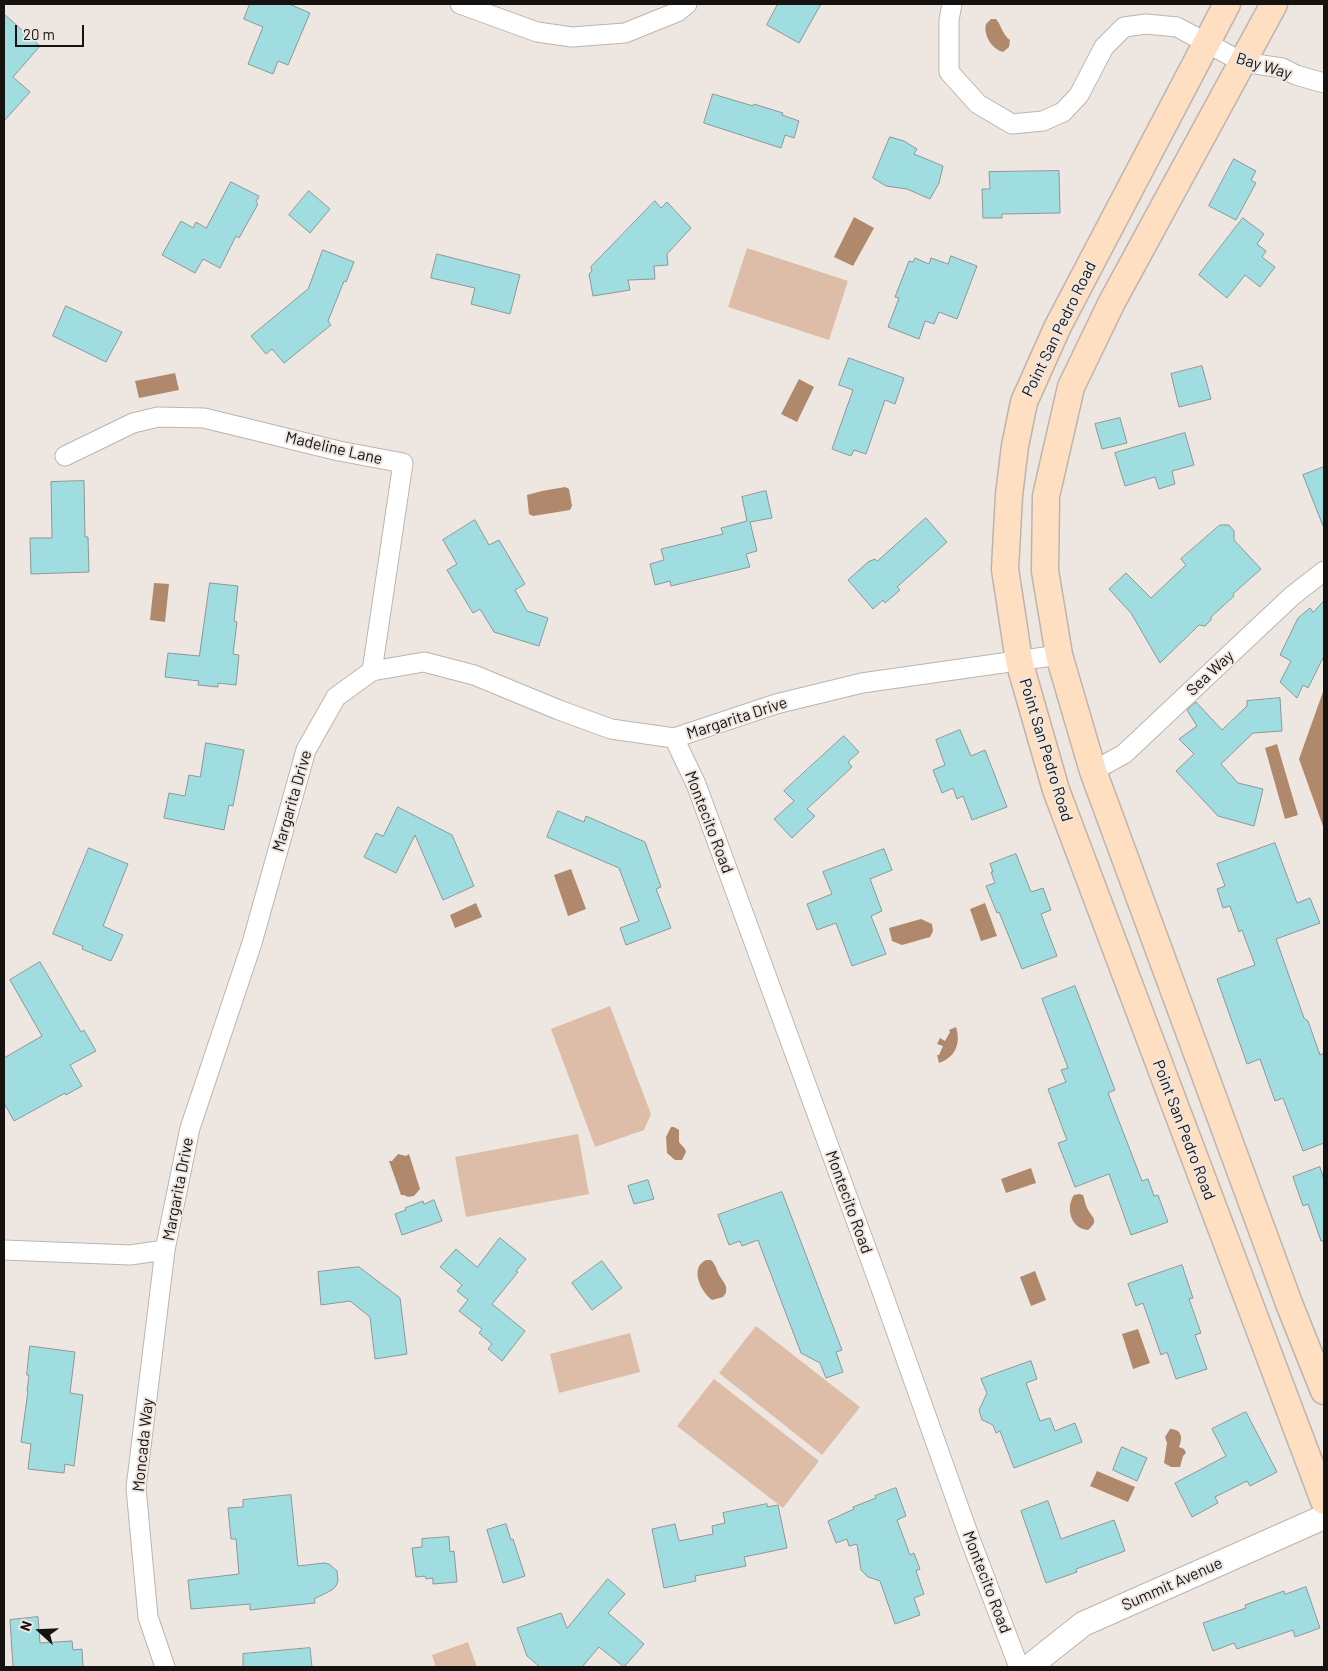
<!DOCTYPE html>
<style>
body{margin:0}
#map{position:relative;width:1328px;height:1671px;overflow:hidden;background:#eee6e0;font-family:Barlow,sans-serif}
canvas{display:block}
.frame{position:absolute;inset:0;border:5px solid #151210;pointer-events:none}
.north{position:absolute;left:15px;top:1606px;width:50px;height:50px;-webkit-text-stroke:4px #eee6e0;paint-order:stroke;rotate:290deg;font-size:14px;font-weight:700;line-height:20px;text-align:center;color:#151210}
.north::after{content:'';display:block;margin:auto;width:18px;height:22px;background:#151210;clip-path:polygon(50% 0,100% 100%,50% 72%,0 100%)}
.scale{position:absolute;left:15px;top:25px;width:69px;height:22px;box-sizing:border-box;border:2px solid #151210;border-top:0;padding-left:6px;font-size:15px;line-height:18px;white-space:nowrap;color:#151210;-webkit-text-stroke:4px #eee6e0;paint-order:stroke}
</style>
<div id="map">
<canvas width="1328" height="1671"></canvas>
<div class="frame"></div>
<div class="north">N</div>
<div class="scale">20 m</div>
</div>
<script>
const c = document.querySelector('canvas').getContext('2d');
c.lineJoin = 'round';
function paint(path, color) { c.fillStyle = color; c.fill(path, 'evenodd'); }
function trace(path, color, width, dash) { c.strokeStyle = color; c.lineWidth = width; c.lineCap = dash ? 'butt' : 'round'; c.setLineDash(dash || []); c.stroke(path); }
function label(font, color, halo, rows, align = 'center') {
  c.font = font + ' Barlow,sans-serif'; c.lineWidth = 4; c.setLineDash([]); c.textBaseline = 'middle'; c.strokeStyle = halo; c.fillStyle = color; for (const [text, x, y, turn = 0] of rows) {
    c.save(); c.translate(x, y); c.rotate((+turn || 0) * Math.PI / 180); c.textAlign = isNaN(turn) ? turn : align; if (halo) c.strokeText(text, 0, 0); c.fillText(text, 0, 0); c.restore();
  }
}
paint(new Path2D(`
 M747 248 848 281 829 340 728 307Z
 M610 1006 651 1114 644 1130 595 1147 551 1029Z
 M578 1134 589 1194 466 1217 455 1157Z
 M756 1326 860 1407 822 1455 719 1373Z
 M630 1333 640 1372 559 1393 550 1354Z
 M714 1379 819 1461 783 1508 677 1426Z
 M468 1642 477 1667H436L432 1655Z`), '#ddbda7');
paint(new Path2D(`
 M991 19H996C1002 26 1002 34 1010 40L1009 47 1003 52C992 49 983 35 986 24Z
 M854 217 874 228 853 266 834 257Z
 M175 373 179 390 139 398 135 381Z
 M799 379 814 387 797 422 781 414Z
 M565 487 569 489 572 506 570 510 533 516 529 514 527 495 542 491Z
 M154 583 169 584 165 622 150 620Z
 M1324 689V829L1299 759Z
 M1277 744 1298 815 1285 819 1265 748Z
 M571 869 586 909 568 916 554 875Z
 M476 903 482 917 455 928 450 915Z
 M985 903 997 936 981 941 970 909Z
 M921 919 932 924 933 931 930 937 902 945 892 941 889 928Z
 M956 1027C961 1043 956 1057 939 1063L937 1055H939L943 1046 937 1044 940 1038 945 1041 950 1032 949 1030Z
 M671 1127H674L679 1130V1142L685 1149 686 1152 682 1160H675L667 1153 666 1137Z
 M398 1154 406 1156 409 1154 420 1189 414 1196 408 1197 404 1195H401L389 1161H392Z
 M1031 1168 1036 1183 1006 1193 1001 1179Z
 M1079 1194 1083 1195C1085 1200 1085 1204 1087 1208 1092 1218 1100 1220 1088 1230 1071 1229 1065 1208 1074 1195Z
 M706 1260H711C718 1267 716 1272 721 1278 725 1284 727 1286 726 1293L723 1297 712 1300C701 1292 689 1268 706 1260Z
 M1035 1271 1046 1300 1031 1306 1020 1277Z
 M1138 1329 1150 1363 1133 1369 1122 1334Z
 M1170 1429C1182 1429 1183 1438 1179 1447L1184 1449 1186 1453 1183 1456 1180 1467H1171L1164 1463 1167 1443 1165 1437Z
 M1097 1471 1135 1487 1128 1502 1090 1486Z`), '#b0896c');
const building = new Path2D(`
 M250 4H289L310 13 288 65 278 61 273 74 248 64 263 27 244 19Z
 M778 4H821L799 43 767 25Z
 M4 14 40 46 13 77 30 92 4 121Z
 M713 94 753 106 754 104 783 113 782 115 799 121 794 138 785 135 781 148 704 123Z
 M890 137 904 141 917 149 914 154 943 166 939 183 930 199 907 189 886 186 873 178Z
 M1234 159 1256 171 1251 180 1256 183 1236 220 1209 206Z
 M1059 171 1060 213 1002 214V218H983L982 189H990L989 172Z
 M231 182 259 196 256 202 258 204 239 238 236 236 220 268 203 259 195 273 162 255 181 221 193 228 196 222 206 228Z
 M309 191 330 209 310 233 289 215Z
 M655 201 661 208 667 202 691 228 667 254 668 265 654 266 655 279 628 280 630 290 593 296 589 274 592 271 591 267Z
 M1243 218 1264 234 1257 244 1266 251 1262 257 1275 267 1260 287 1245 275 1227 298 1199 275Z
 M323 250 354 262 346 282 344 281 328 321 331 325 284 363 272 349 266 354 251 336 308 289Z
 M437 254 520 275 510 314 471 304 475 288 431 278Z
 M951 256 977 266 957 319 939 312 934 324 925 321 919 339 888 327 899 298 895 297 909 261 913 262 915 258 929 264 931 258 948 264Z
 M66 306 122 332 106 362 53 336Z
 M849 358 904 378 895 404 885 400 866 454 854 450 851 456 832 449 853 390 839 385Z
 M1202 366 1211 399 1179 407 1171 374Z
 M1120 418 1127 443 1102 449 1095 424Z
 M1185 433 1194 465 1172 471 1175 484 1159 489 1155 477 1125 486 1115 453Z
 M1324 467V526H1323L1303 475Z
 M84 481 85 537H88L89 572 31 574 30 538H52L51 482Z
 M766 491 772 518 750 522 757 551 746 554 750 567 671 586 670 581 655 585 650 564 664 560 661 549 723 534 721 528 747 521 742 497Z
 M926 518 947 542 897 587 900 590 885 603 883 600 873 609 848 580 868 562 875 559 877 561Z
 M475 520 489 545 499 540 525 584 515 590 527 611 548 618 539 646 494 632 480 609 473 613 447 570 457 564 443 540Z
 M1220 525H1229L1234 531V540L1261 569 1233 594 1234 596 1211 617V620L1205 626 1199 625 1160 663 1131 613 1109 589 1126 573 1151 598 1186 565 1181 559Z
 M210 583 238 586 234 621 237 622 233 654 239 655 236 685 218 683V687L198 685 199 681 165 677 168 653 199 656Z
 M1324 601V656L1308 688 1303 685 1297 698 1280 682 1291 661 1280 655 1298 618 1310 608 1313 612Z
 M1280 698 1282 731 1253 733 1221 764 1238 783 1263 789 1254 826 1218 816 1176 771 1194 754 1179 739 1197 726 1187 710 1196 702 1222 730 1247 706V701Z
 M960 730 971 756 985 750 1007 807 972 820 963 796 957 799 953 788 942 793 933 770 945 765 936 740Z
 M844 736 859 752 848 762 852 767 807 809 815 816 792 838 774 819 794 801 784 791Z
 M206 743 244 750 233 806 229 805 224 830 164 818 169 793 185 796 189 775 200 777Z
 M398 807 452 835 474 886 443 900 415 835 396 873 364 857 376 833 383 836Z
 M558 811 584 822 586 816 645 842 661 887 656 889 671 928 626 945 620 928 639 921 619 868 547 837Z
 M1275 843 1297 903 1310 898 1320 923 1276 939 1304 1018 1308 1021 1320 1055 1324 1053V1143L1303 1151 1283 1098 1275 1101 1260 1059 1247 1064 1217 979 1255 965 1242 930 1239 932 1230 906 1223 908 1217 889 1225 886 1217 864Z
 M89 848 128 864 103 926 123 935 111 961 82 949 83 946 53 934Z
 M884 849 892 870 870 879 882 911 871 916 886 954 852 966 836 923 817 930 807 904 832 894 823 872Z
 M1016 854 1031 892 1043 888 1051 910 1041 914 1057 956 1022 969 999 912 997 913 986 886 995 883 991 872H993L990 864Z
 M40 962 81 1032 84 1030 96 1051 70 1065 82 1086 66 1095 65 1093 14 1121 4 1103V1058L42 1036 10 980Z
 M1075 986 1115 1090 1108 1093 1142 1181 1148 1179 1154 1196 1158 1195 1168 1222 1131 1235 1109 1174 1075 1187 1058 1143 1067 1140 1048 1089 1066 1082 1061 1070 1068 1068 1042 999Z
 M1320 1167 1324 1180V1241H1321L1308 1204 1303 1206 1293 1177Z
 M648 1180 654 1199 634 1204 628 1186Z
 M782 1192 842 1350 836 1352 843 1372 826 1378 820 1363 801 1353 758 1240 742 1246 740 1241 729 1245 718 1215Z
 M434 1200 442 1221 402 1235 395 1214 406 1210 405 1208 423 1201 424 1204Z
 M500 1238 526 1259 516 1271 518 1272 492 1304 525 1331 502 1361 488 1349 492 1344 479 1333 482 1329 459 1311 468 1300 457 1291 462 1285 440 1267 456 1249 477 1267Z
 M602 1261 622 1288 592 1310 572 1283Z
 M1182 1265 1193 1298 1189 1299 1201 1333 1195 1335 1207 1369 1176 1379 1167 1352 1161 1355 1143 1303 1136 1306 1128 1284Z
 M359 1267 400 1298 407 1354 375 1359 370 1317 350 1301 321 1305 318 1272Z
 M30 1346 75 1352 70 1393 83 1395 74 1466 65 1464 64 1473 28 1469 31 1444 21 1442 28 1391H27L29 1375H27Z
 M1031 1361 1037 1379 1026 1383 1040 1421 1050 1418 1055 1431 1075 1423 1082 1442 1014 1468 1000 1431 996 1433 993 1425 982 1420 979 1410 987 1393 981 1379Z
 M1246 1412 1277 1472 1250 1486 1247 1481 1215 1497 1218 1503 1192 1517 1175 1483 1226 1456 1212 1429Z
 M1122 1447 1147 1458 1137 1481 1113 1470Z
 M896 1488 906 1516 897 1520 910 1555 914 1553 920 1569 916 1571 924 1594 914 1598 920 1615 895 1624 880 1581 868 1577 861 1570 857 1544 849 1546 847 1539 836 1543 828 1521 854 1509 853 1507 876 1498 875 1496Z
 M291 1495 298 1566 324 1563 329 1564 337 1571 338 1581 336 1586 332 1590 314 1599 315 1603 250 1610V1604L191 1609 188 1580 239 1574 236 1539H231L228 1508 243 1507V1500Z
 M1048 1501 1061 1539 1114 1520 1125 1551 1076 1569 1077 1572 1046 1583 1021 1511Z
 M767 1504V1507L778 1505 787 1548 744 1557 746 1566 695 1576 696 1581 664 1588 652 1529 675 1524 679 1541 713 1534 712 1526 725 1523 723 1513Z
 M506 1524 511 1540 513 1539 525 1576 503 1583 487 1530Z
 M449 1537 450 1552 454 1551 457 1582 433 1584V1578L426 1579 425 1576 416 1577 412 1548 422 1547V1539Z
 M608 1579 625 1594 608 1613 644 1644 624 1667 599 1647 582 1667H540L527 1656 517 1628 561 1613 567 1628Z
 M1306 1587 1320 1628 1295 1637 1293 1630 1237 1649 1234 1643 1213 1651 1203 1623 1246 1608 1245 1605 1284 1591 1285 1594Z
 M38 1617 40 1643 72 1641 73 1650 82 1649 83 1667H13L10 1620Z
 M310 1648 312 1667H243V1654Z`);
paint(building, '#a0dde1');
trace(building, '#8d9798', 1);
const minor = new Path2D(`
 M460 4 537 32 572 37 625 33 677 12 687 4
 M952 4 949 20V72L978 104 1012 124 1043 121 1063 112 1079 95 1104 47 1124 27 1146 24 1177 27 1242 62 1282 68 1296 75 1324 83
 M65 456 133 423 158 417 204 418 339 451 403 463 372 671
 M674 738 696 784 879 1283 970 1539 1019 1667
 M1093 771 1124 754 1292 596 1324 571
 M4 1250 130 1255 165 1250
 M165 1667 148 1617 136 1488 165 1250 190 1128 252 943 306 750 336 697 372 671 424 662 474 675 559 710 611 729 674 738 776 704 862 683 1059 655`);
const tertiary = new Path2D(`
 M1029 1667 1083 1624 1324 1517`);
const secondary = new Path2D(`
 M1227 4 1058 326 1024 402 1015 446 1009 495 1005 569 1019 661 1056 790 1324 1501
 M1274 4 1112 302 1071 387 1046 496 1045 571 1059 655 1093 771 1290 1306 1324 1391`);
trace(minor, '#bcb4ae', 21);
trace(tertiary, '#bcb4ae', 26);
trace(secondary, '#bcb4ae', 29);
trace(minor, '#fff', 19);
trace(tertiary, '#fff', 24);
trace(secondary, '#ffdfc2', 26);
label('16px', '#151210', '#eee6e0', [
 ["Bay Way",1264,66,17],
 ["Point San Pedro Road",1059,329,-64],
 ["Madeline Lane",334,448,13],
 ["Sea Way",1210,673,-43],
 ["Margarita Drive",737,718,-18],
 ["Point San Pedro Road",1046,750,73],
 ["Margarita Drive",292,801,-74],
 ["Montecito Road",709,822,69],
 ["Point San Pedro Road",1184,1130,69],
 ["Margarita Drive",178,1189,-79],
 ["Montecito Road",849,1202,70],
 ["Moncada Way",143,1445,-84],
 ["Montecito Road",987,1582,69],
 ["Summit Avenue",1172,1584,-24]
]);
</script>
